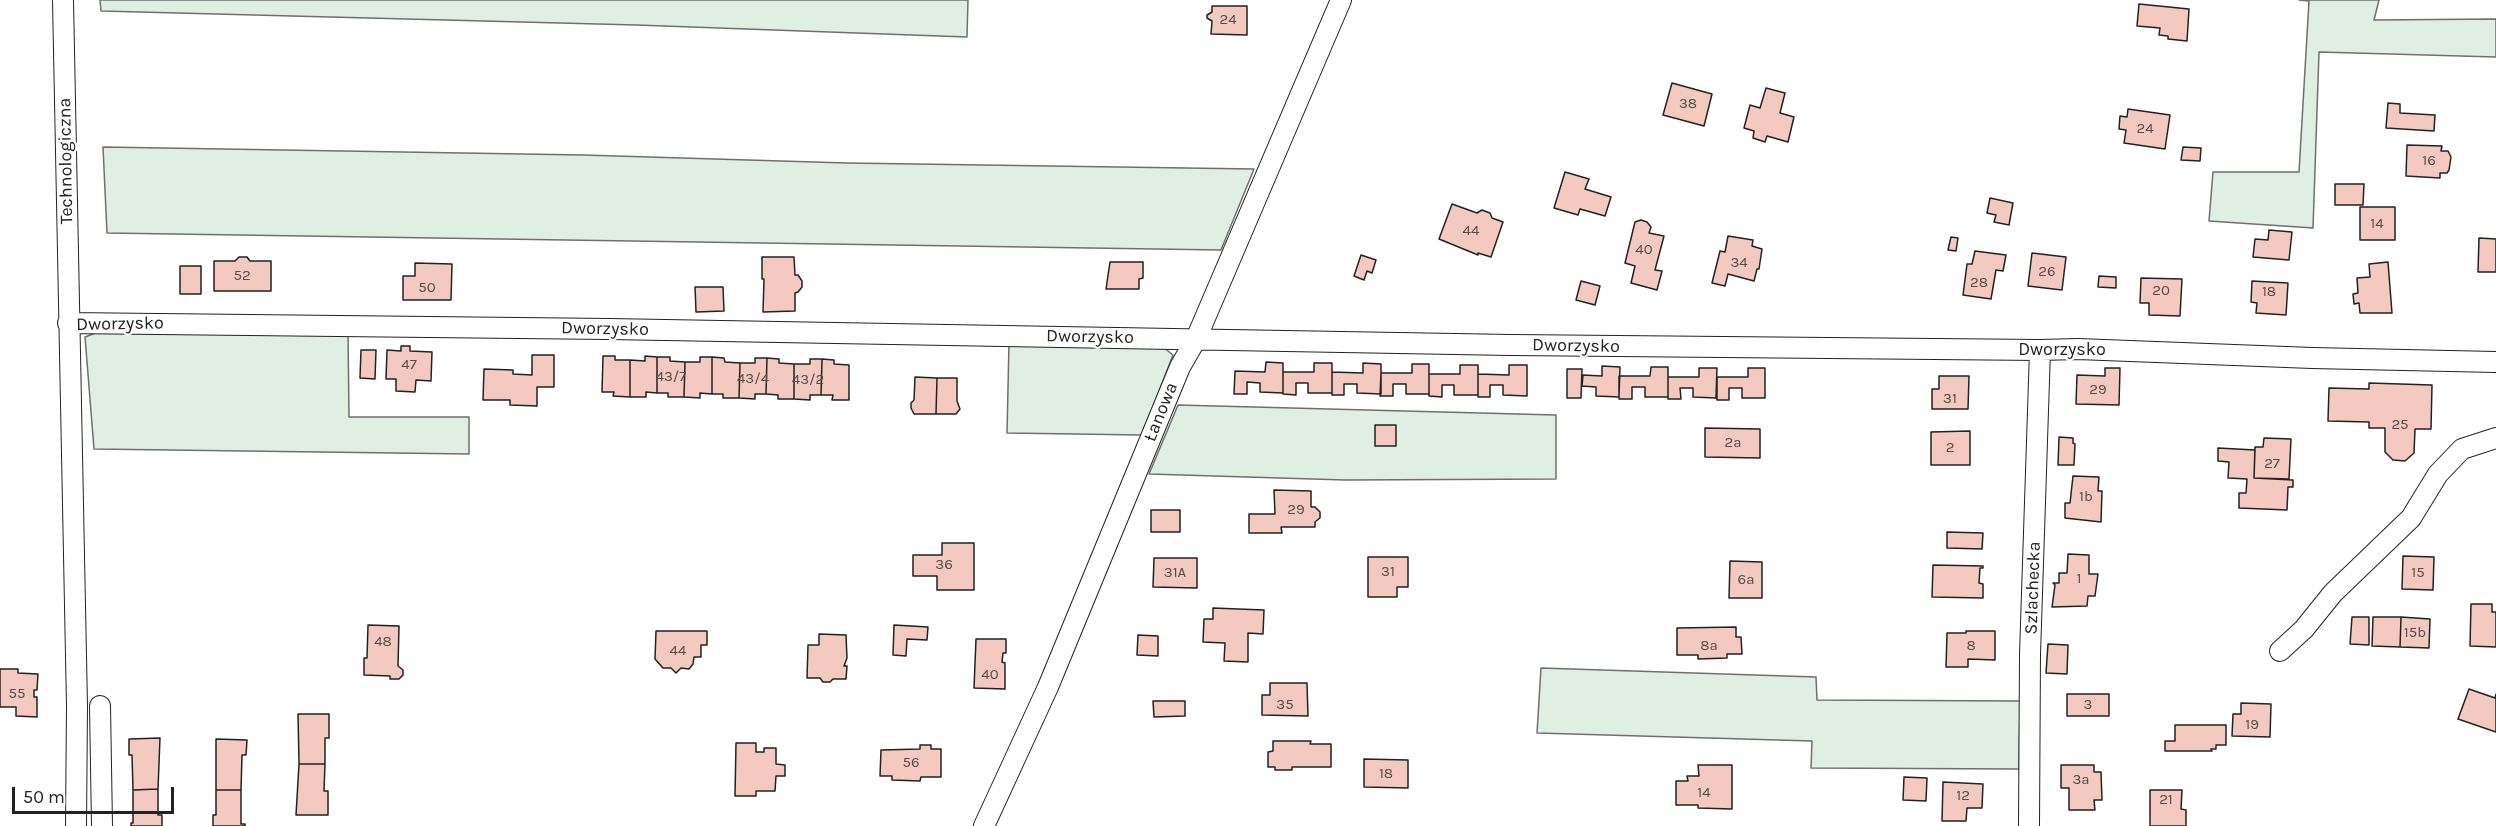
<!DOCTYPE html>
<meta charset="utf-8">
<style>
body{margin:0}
#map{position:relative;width:2496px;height:826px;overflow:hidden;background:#fff;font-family:Karla,sans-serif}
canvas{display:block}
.scale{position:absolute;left:12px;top:787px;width:162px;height:27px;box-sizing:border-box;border:3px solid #222;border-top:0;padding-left:8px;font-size:18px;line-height:21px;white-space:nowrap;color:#222;-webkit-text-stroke:4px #fff;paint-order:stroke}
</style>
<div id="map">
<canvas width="2496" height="826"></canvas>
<div class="scale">50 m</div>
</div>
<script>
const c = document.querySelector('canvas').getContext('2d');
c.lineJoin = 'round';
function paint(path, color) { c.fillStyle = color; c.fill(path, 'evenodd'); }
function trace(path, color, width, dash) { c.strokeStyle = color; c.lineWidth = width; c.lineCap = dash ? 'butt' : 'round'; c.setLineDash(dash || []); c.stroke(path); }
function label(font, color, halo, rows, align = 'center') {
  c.font = font + ' Karla,sans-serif'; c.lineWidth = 4.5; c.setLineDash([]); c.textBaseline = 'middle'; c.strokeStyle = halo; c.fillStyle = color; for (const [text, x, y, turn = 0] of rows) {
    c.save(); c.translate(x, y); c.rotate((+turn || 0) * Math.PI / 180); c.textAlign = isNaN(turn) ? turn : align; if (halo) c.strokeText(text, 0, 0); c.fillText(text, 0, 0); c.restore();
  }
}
const green = new Path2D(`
 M100 0H968L967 37 636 25 101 11Z
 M2299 0H2379L2374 20 2496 19V57L2319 52 2313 228 2209 221 2213 172H2299L2309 1Z
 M103 147 583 155 847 163 1254 169 1221 250 107 233Z
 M106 329 348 332 349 417H469V454L94 449 85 337Z
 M1009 343 1163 347 1173 355 1142 435 1007 433Z
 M1178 405 1556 415V479L1345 480 1149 474Z
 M1541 668 1816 677 1817 700 2020 701 2019 769 1811 768 1812 741 1537 733Z`);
paint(green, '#e0efe3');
trace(green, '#6f6f6f', 1.5);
const building = new Path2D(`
 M2139 4 2189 9 2187 41 2168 39V36L2159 35 2160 28 2137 26Z
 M1212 6H1247V35L1211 34 1212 21 1207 18V15L1212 12Z
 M1672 83 1712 94 1704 126 1663 115Z
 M1766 88 1785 93 1780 113 1794 117 1788 142 1767 136 1765 142 1753 138 1754 131 1744 128 1750 105 1760 108Z
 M2388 103 2400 104V113L2435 115 2434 131 2386 128Z
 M2128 109 2170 115 2165 149 2124 143 2126 130 2119 129 2120 116 2127 117Z
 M2407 145 2442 146 2441 151H2448L2451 157 2449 170 2447 173H2440V178L2406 176Z
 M2183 147 2201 148 2200 161 2181 160Z
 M1565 172 1589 179 1585 189 1611 197 1605 216 1580 209 1578 215 1554 208Z
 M2335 184H2364L2363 205H2335Z
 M1990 198 2013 203 2009 225 1994 222 1996 215 1987 213Z
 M1452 204 1477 213 1482 210 1490 213 1492 218 1503 222 1491 257 1478 253V255L1439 239Z
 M2360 207H2395V240H2360Z
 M1641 220 1647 222 1651 227 1649 233 1664 236 1655 270 1662 271 1657 290 1631 283 1635 266 1625 263 1635 222Z
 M2269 230 2292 232 2289 260 2253 257 2255 239 2268 240Z
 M1728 236 1753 240 1752 246 1762 249 1759 269H1757L1754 281 1728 274 1725 286 1712 283 1720 251 1725 252Z
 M1951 237 1958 238 1956 251 1948 250Z
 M2479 238 2496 239V272H2478Z
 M1975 251 2006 255 2003 271 1996 270 1991 299 1963 295 1967 264H1972Z
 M2032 253 2066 257 2062 290 2028 286Z
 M1361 255 1376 260 1372 273 1367 271 1364 280 1354 276Z
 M239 257H247L250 261H271V291H214V261H235Z
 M762 257H794L795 275H798L802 281V287L798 292 795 293V311L763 312 764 279H762Z
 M1110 262H1143V278L1139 279V289H1106Z
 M2388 262 2392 313H2360L2359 303 2354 304 2353 294 2358 293 2357 278 2370 277 2369 264Z
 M415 263 452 264 451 300H403V276H415Z
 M180 266H201V294H180Z
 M2099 276 2116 277V288L2098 287Z
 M2141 278 2182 279 2180 316 2149 315V303H2140Z
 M1581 281 1600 286 1595 305 1576 300Z
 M2252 281 2288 283 2286 315 2256 313 2257 303 2251 302Z
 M695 287H723L724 311 696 312Z
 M401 346H410V351L432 352 431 381 416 380 415 392 396 391V379H386L387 350 401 351Z
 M361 350H376L375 379 360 378Z
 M532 355H554V387H537V406L510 405V400H483L484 369 513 370V374L532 375Z
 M603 356H615V360H630V397L613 396 614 392H602Z
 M645 356 657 357V393L646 392V397H630V360L645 361Z
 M657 357H670V361L685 362 684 397H668V393H657Z
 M700 357H712V394L700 393V398L684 397 685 362H700Z
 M712 357 724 358 725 362 740 363 739 398H723V394H712Z
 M755 358H767L766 394H755V399L739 398 740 363H755Z
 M767 358 779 359V363L794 364V399H778V395L766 394Z
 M810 359H822L821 395H810V400L794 399V364H810Z
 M822 359 834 360V364L849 365V400H832L833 395H821Z
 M1266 362 1283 363V393L1260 392V383L1247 382V394H1234L1235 371 1265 372Z
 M1314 363H1332V393H1308V383H1296V395L1283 394V372H1314Z
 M1363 363 1381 364V394L1357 393V384H1344V395H1332V372L1363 373Z
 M1412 364H1429V394H1406V384H1393V396H1380L1381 373H1412Z
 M1460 365H1478V395H1454V385H1442V397L1429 396V374H1460Z
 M1509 365H1527V396L1503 395V385H1490V397H1478V374L1509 375Z
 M1602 366 1620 367 1619 397 1596 396V387L1582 386 1583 375 1602 376Z
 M1651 367H1668V397H1645V387H1632V399H1619V376H1650Z
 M1699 368H1717L1716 398 1693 397V388H1680L1681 399H1668V377H1699Z
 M1748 368H1765V398H1742V388H1729V400H1717V377H1748Z
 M2105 368H2120L2119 405 2076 404 2077 375 2105 376Z
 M1567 369H1582L1581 398H1567Z
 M1939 376H1969L1968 409H1932V389H1939Z
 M915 377 937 378 936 414H914L911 408V403L914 400Z
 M937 378H957V401L960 409 956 414H936Z
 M2369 383 2432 385 2431 429H2415L2414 453 2405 461 2393 460 2385 452V428H2369V422L2328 421 2329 388 2369 389Z
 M1375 425H1396V446H1375Z
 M1705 428 1760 429V458L1705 457Z
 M1970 431V465H1931V432Z
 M2059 437 2073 438V443L2075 444 2074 465H2058Z
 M2264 438 2291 439 2289 479 2254 478 2255 447H2263Z
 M2218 448 2255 450 2254 478 2293 480V487H2288L2287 510 2239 508V493H2246L2247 479 2228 478 2229 462 2218 461Z
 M2073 476 2099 477 2098 491H2102L2101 522 2065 518V503H2070Z
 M1274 490 1311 491V507H1315L1320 512V518L1315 522V527H1281L1282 533H1249V514H1275Z
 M1151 510H1180V532H1151Z
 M1947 532 1983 533 1982 549 1947 548Z
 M942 543H974V590H937V576H913V555H942Z
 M2068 554 2089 555V574H2098L2095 596H2088L2087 606 2052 607 2055 585 2053 583H2059V573H2067Z
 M2403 556 2434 557 2433 590 2402 589Z
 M1368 557H1408V587H1397V597H1368Z
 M1154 558H1197V588L1153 587Z
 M1730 561 1762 562V598H1729Z
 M1933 565 1983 566V568H1980L1979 583 1983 584V598L1932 597Z
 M2471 604H2492V612H2496V647L2470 646Z
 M1213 608 1264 610 1263 634 1248 633V662L1224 661 1225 643 1203 642 1204 619H1213Z
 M2352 617H2369V645L2350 644Z
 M2373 617H2401L2400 647 2372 646Z
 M2401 617 2430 619 2429 648 2400 647Z
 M368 625 399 626 398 666 403 670V675L399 679H390V676L364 675V658H367Z
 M894 625 928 627 927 640 907 639 906 656 893 655Z
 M1736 627V637H1741L1742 654H1727V658L1698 659V655H1677V628Z
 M656 631H707V645H701V657H694L693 664 689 669 681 668 676 673 671 668H663L655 659Z
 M1966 631H1995V660L1968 659V667H1946L1947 633H1966Z
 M819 634 846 635 847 658 844 666H847L846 679H833L830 682H823L820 678H807L808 645H819Z
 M1138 635 1158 636V656L1137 655Z
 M976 639H1006V653H1003L1002 662 1005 663V689L974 688Z
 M2048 644 2068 645 2067 674 2046 673Z
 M0 669H18V673L38 674 37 690H34V697H37V717L16 716V707H0Z
 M1270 683H1307L1308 716 1262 715V695H1270Z
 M2469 689 2495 698 2496 694V732L2458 719Z
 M2067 694H2109V716H2067Z
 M1153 701H1185V716L1154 717Z
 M2241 703 2271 704 2270 737 2232 736 2233 714H2241Z
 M298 714H329V738H325V764H299Z
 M2175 725H2226V745H2216V749H2211L2212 751H2165V741H2175Z
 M160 738 158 789 133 790 132 755H129V739Z
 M216 739 247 740 246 755H242L241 790H216Z
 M1273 741H1311L1310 744H1331V767H1292V770H1275V767H1268V752L1273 751Z
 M736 743H756V752H764V748H776V764L785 765V776H776L775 791H756V796H735Z
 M920 745H931V749H941V777H921L920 781 892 780V776H880L881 750 920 749Z
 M1364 759 1408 760V788L1364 787Z
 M299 764H325L324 791H328V815H296Z
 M1698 765H1732V809L1698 808V805H1676V781H1688L1687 776H1699Z
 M2061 765H2094V772H2101L2102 800H2094L2095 810H2069V788H2061Z
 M1904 777 1927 778 1926 801 1903 800Z
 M1943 782 1983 784 1982 808H1967L1966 821H1942Z
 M158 789V815H162V826H131V823H133V790Z
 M216 790H241V824H245V826H213V815H216Z
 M2150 790H2182L2181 809 2186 810V826H2150Z`);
paint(building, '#f3c9c0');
trace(building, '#222', 1.5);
const street = new Path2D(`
 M63 0 77 706 76 826
 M68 323 609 329 1511 345 2040 350 2078 349 2312 358 2496 362
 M2280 651 2304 629 2333 593 2411 518 2438 474 2462 449 2496 438
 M100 706 102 826
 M984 826 1048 687 1180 367 1196 339 1341 0
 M2029 826 2030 654 2040 350`);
trace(street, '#222', 22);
trace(street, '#fff', 20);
label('15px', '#564c4a', null, [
 ["24",1228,20],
 ["38",1688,104],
 ["24",2145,129],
 ["16",2429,161],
 ["14",2377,224],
 ["44",1471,231],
 ["40",1644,250],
 ["34",1739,263],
 ["26",2047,272],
 ["52",242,276],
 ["28",1979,283],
 ["50",427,288],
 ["20",2161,291],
 ["18",2269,292],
 ["47",409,365],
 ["43/7",671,377],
 ["43/4",753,379],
 ["43/2",808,380],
 ["29",2098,390],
 ["31",1950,399],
 ["25",2400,425],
 ["2a",1733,443],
 ["2",1950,448],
 ["27",2272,464],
 ["1b",2086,497],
 ["29",1296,510],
 ["36",944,565],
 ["31",1388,572],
 ["31A",1175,573],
 ["15",2418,573],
 ["1",2079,579],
 ["6a",1746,580],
 ["15b",2415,633],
 ["48",383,642],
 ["8a",1709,646],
 ["8",1971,646],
 ["44",678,651],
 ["40",990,675],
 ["55",17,694],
 ["35",1285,705],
 ["3",2088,705],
 ["19",2252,725],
 ["56",911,763],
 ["18",1386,774],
 ["3a",2081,780],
 ["14",1704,793],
 ["12",1963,796],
 ["21",2166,800]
]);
label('18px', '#222', '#fff', [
 ["Technologiczna",66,161,-91],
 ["Dworzysko",120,324,-1],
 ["Dworzysko",605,329,1],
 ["Dworzysko",1090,337,1],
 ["Dworzysko",1576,346,1],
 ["Dworzysko",2062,350],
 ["Łanowa",1161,412,-68],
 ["Szlachecka",2033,588,-88]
]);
</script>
